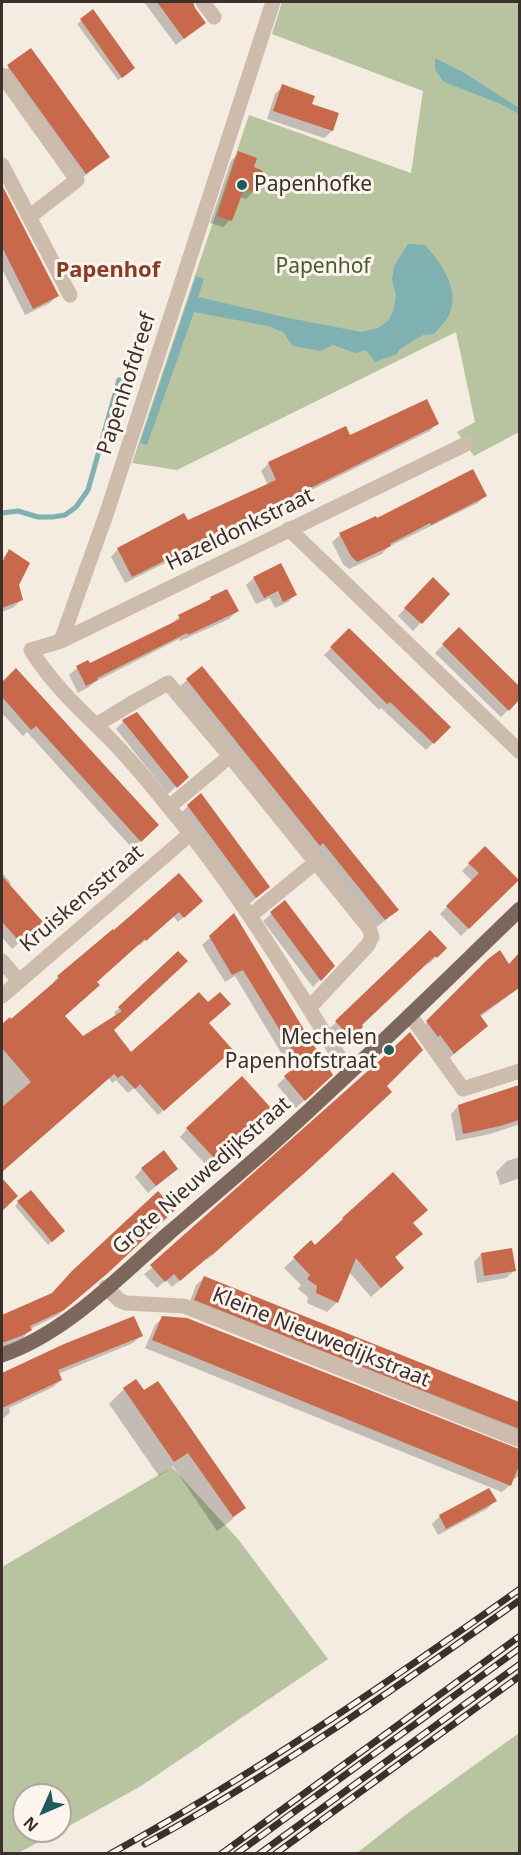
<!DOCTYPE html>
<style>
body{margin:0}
#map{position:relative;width:521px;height:1855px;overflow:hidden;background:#f4ebe1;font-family:"Noto Sans",sans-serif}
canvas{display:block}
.frame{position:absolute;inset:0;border:3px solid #3b302b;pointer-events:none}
.north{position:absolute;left:12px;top:1783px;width:60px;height:60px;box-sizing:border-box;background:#fbf5ee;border:2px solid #aea6a0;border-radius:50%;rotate:225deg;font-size:16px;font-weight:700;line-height:24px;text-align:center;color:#3b302b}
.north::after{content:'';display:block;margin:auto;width:21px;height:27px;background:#1f5a5e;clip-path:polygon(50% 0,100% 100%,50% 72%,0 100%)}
</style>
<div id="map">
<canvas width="521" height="1855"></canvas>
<div class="frame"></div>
<div class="north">N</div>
</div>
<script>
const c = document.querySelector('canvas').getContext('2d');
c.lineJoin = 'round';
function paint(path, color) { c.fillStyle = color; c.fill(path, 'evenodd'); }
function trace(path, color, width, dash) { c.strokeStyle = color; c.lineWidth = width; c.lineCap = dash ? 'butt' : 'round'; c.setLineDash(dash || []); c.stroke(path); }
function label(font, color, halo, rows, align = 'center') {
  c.font = font + ' "Noto Sans",sans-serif'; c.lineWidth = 6; c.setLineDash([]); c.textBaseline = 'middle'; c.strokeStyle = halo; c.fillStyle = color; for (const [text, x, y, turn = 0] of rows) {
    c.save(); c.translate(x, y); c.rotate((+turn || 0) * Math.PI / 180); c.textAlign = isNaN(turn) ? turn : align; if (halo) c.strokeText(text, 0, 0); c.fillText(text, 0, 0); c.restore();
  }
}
paint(new Path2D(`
 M282 2H519V432L474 456 457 432 475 422 456 332 177 470 132 463 249 115 411 173 423 91 272 34Z
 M172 1467 238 1539 328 1659 141 1786 60 1831V1795H24V1831H60L18 1853H2V1567Z
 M519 1733V1853H357L408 1813Z`), '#b8c4a0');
paint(new Path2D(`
 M435 58 463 72 519 108V114L501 104 444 82 435 70Z
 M408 244 425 245C442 264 463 293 447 319 443 324 438 329 434 334L423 335 400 349 397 354 375 362 366 350 355 353 333 345 320 351 293 346 283 332 268 326 194 312 147 445 140 443 196 276 204 279 198 297 284 317 361 332 378 328 389 320 394 308 396 295 392 280 394 266Z`), '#7fb0b2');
paint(new Path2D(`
 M144 2H192L194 8 204 22 176 45Z
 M93 12 130 72 118 80 77 24Z
 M31 50 108 157 78 181 2 73Z
 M283 86 311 105 337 114 332 131 324 138 267 119 275 94Z
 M239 153 252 168 254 191 246 199 240 197 230 220 223 227 210 223 231 161Z
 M3 192 57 295 50 303 25 315 2 269V193Z
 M437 423 430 431 125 583 111 557 118 549 188 522 268 485 261 471 269 463 345 428 349 437Z
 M485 496 478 503 388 547 382 554 349 569 343 564 332 542 340 535 376 520Z
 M9 551 22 599 14 607 2 612V559Z
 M254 578 295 595 288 602 275 608 270 598 256 604 246 585Z
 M433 579 448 594 413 631 398 616Z
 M211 599 237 611 229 619 180 641 179 639 95 682 89 687 78 693 69 675 77 668 88 662 89 665 171 624 179 617 206 603Z
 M459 629 520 688V698L501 717 435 653Z
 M349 630 449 727 426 750 381 708 379 710 324 655Z
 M16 670 157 825 132 848 27 732 23 736 2 713V684Z
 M187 680 389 917 377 927 179 687Z
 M136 714 187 776 168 794 116 729 123 722Z
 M188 806 261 894 248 905 181 813Z
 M485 848 517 880 461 936 440 914 473 882 462 871Z
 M2 873 11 883 8 886 34 930 12 949 2 937Z
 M285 902 333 966 313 987 263 921Z
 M196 906 178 922 173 916 140 945 138 944 96 982 63 1016 82 1038 116 1016 114 1013 178 953 112 1030 130 1054 208 1004 207 1023 225 1055 158 1115 134 1088 128 1093 116 1080 112 1083 109 1078 2 1171V1026L10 1019 11 1021 54 984 53 982 58 977 112 931Z
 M234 916 324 1082 296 1108 277 1085 292 1071 235 976 225 982 202 945Z
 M430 932 445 948 429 964 426 962 360 1025 361 1027 343 1045 328 1030Z
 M520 955V987L480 1017 486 1026 446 1061 420 1030 489 960 509 966Z
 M385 1086 383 1099 207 1260V1258L172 1287 166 1280 157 1288 144 1274Z
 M520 1088V1124L490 1134 456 1141 451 1114 458 1106 476 1102Z
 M262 1116 207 1166 180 1137 187 1129Z
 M520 1157V1178L500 1185 496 1172 507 1161Z
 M142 1169H176L148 1193 135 1177Z
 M393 1174 412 1224 411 1244 394 1258 392 1278 371 1297 349 1272 337 1302 327 1312 307 1303 308 1297 298 1289 301 1285 284 1268 311 1242 315 1247 343 1219Z
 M18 1202 63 1231 48 1245 15 1206Z
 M481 1254 514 1271 506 1278 477 1283 474 1262Z
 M204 1278 520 1404V1441L188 1307 196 1285Z
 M98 1281 58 1315 30 1329V1330L23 1338 2 1348V1316L52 1294Z
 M163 1317 516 1451 520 1450V1474L515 1479 512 1478 510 1485 502 1492 145 1348 155 1325Z
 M141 1336 133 1343 58 1374 61 1380 53 1387 9 1408 10 1412 2 1420V1373Z
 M136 1381 244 1508 229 1522 217 1531 173 1466 159 1476 109 1404 124 1389Z
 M495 1501 487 1509 438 1535 432 1524 440 1516Z`), '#0003');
trace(new Path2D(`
 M2 513 18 511 38 517H53L65 515 76 507 88 490 119 380`), '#7fb0b2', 5);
paint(new Path2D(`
 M157 2H193L195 8 206 23 184 39Z
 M93 9 135 68 122 78 80 19Z
 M31 48 110 157 86 174 7 65Z
 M282 84 315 96 312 104 339 113 333 131 273 111Z
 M238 151 257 158 254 167 263 171 255 192 244 189 232 221 217 216Z
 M2 185 59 296 33 309 2 247Z
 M427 399 439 424 132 577 117 548 184 513 188 520 276 480 268 462 346 426 350 435Z
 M473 469 487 496 431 525 430 523 390 544 391 546 357 562 351 556 339 533 376 516 377 518Z
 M9 549 30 563 19 585 23 600 2 608V563Z
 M281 563 297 595 283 602 278 591 264 598 253 577Z
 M433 577 450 594 422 624 404 608Z
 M227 589 239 611 188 635 187 633 97 678 98 680 86 686 76 666 88 660 90 663 180 619 178 615 211 599 210 597Z
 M459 627 519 686V700L509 711 442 644Z
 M349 628 451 727 434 744 390 702 387 704 330 647Z
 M202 666 399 910 385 920 323 843 320 846 186 679Z
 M16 668 159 825 141 842 36 726 31 730 2 697V682Z
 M137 712 189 777 177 788 122 720Z
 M201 793 270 887 256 898 187 805Z
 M485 846 519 880 469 929 446 906 479 873 468 863Z
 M179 873 203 901 184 918 179 912 146 941 145 939 97 982 100 985 65 1016 83 1036 122 1011 118 1007 178 951 188 961 114 1030 131 1052 199 992 208 1002 220 992 231 1004 209 1023 233 1050 164 1111 140 1084 135 1089 122 1075 118 1078 114 1074 2 1172V1107L31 1082 2 1048V1024L10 1017 11 1019 59 978 57 976 113 929 114 930Z
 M2 876 43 922 21 943 2 922Z
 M285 900 335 966 321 981 270 912Z
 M234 913 309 1038 333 1075 305 1101 284 1076 300 1063 243 970 232 975 209 936Z
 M430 930 447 948 437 958 435 956 362 1025 363 1027 351 1038 335 1021Z
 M500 950 509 964 519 953V988L480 1015 488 1026 454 1054 440 1035 438 1037 426 1021 488 959Z
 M410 1032 423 1050 387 1086 392 1092 308 1170 211 1256 212 1254 180 1281 174 1274 165 1282 150 1265 379 1061Z
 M242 1076 271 1108 216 1160 186 1128Z
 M519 1085V1120L500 1126 463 1134 458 1105Z
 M164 1150 178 1169 156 1186 141 1168Z
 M393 1172 428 1210 413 1223 423 1234 395 1257 404 1268 381 1288 356 1258 338 1303 316 1293 317 1286 307 1279 310 1275 293 1257 311 1240 315 1245 343 1219 342 1218Z
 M2 1178 18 1196 2 1211Z
 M31 1190 65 1231 52 1242 17 1201Z
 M158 1191 175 1210 108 1273 64 1310 30 1326 32 1330 21 1336 2 1343V1315L52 1293 72 1271Z
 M512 1248 516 1271 484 1276 481 1253Z
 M204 1276 519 1402V1429L194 1300Z
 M134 1316 143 1336 58 1370 62 1380 2 1408V1373L64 1344Z
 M162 1316 187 1318 519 1449V1465L511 1486 152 1340Z
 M136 1379 144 1390 158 1381 246 1508 233 1517 188 1453 174 1462 123 1388Z
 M489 1488 497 1501 446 1529 439 1515Z`), '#c8694b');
trace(new Path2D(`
 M203 2 214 17
 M2 75 77 180 29 217
 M2 165 70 295
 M289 529 520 752
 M61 641 107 512 273 2
 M96 725 134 702 168 683 230 756 369 928 372 937 368 945 309 1008
 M169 807 230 756
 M250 916 316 862
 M2 961 18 980
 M2 996 190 834
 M410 1015 463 1089 520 1071
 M349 1073C293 982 237 889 168 806 148 781 126 754 102 731 76 706 50 681 31 650L61 641 466 444
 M106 1287 119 1300 126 1303 184 1306 520 1440`), '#cdbbac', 15);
trace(new Path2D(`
 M2 1355C66 1333 119 1277 169 1233 203 1204 236 1176 269 1147 355 1070 437 989 520 909`), '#7d675c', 15);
const rail = new Path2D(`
 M145 1844C276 1773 398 1686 520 1600
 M110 1854C253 1775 387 1683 520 1589
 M221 1854 520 1636
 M236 1854 520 1648
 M259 1854 520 1664
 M275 1854 520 1676`);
trace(rail, '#3b302b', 7);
trace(rail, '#fbf5ee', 4.5, [14]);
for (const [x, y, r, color] of [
 [242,185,6,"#1f5a5e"],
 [389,1050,6,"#1f5a5e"]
]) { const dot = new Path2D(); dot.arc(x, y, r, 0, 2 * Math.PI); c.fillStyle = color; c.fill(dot); trace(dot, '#fbf5ee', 2); }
label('21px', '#3b302b', '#fbf5ee', [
 ["Papenhofke",254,185],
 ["Mechelen",377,1038,"right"],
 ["Papenhofstraat",377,1062,"right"]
], 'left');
label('21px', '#4a5a2e', '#fbf5ee', [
 ["Papenhof",323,267]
]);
label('21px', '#3b302b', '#fbf5ee', [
 ["Papenhofdreef",127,384,-72],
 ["Hazeldonkstraat",240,530,-26],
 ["Kruiskensstraat",82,899,-40],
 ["Grote Nieuwedijkstraat",202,1176,-41],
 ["Kleine Nieuwedijkstraat",321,1338,22]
]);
label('bold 22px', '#8c3b22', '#fbf5ee', [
 ["Papenhof",108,271]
]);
</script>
